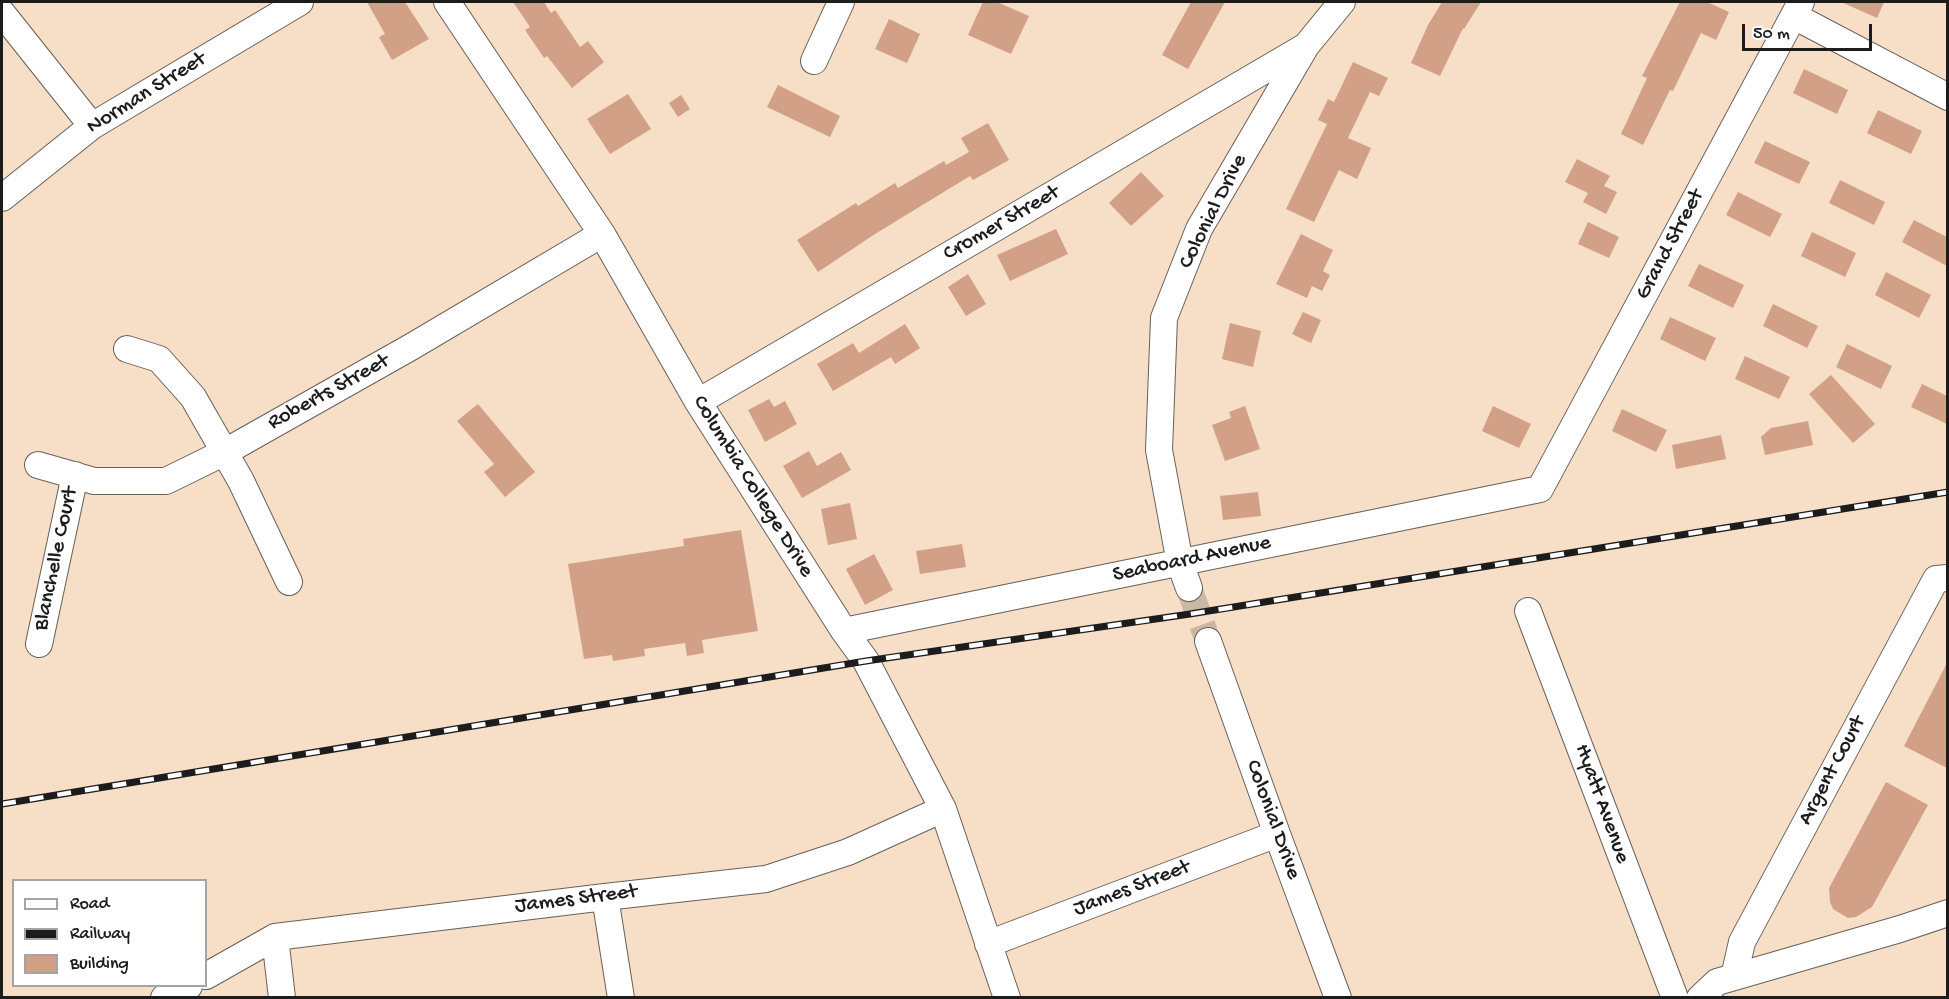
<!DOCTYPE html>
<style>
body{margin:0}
#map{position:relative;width:1949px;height:999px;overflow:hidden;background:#f6dfc6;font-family:"Gochi Hand",sans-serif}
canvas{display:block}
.frame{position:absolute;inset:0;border:3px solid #1c1c1c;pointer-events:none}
.legend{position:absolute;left:12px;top:879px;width:195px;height:108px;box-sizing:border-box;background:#fff;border:2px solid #a4a4a4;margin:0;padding:8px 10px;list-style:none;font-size:18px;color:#1c1c1c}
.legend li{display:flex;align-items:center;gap:12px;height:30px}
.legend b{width:30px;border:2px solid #a4a4a4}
.scale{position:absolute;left:1742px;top:24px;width:130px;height:27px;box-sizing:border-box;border:3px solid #1c1c1c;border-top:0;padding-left:8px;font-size:18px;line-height:21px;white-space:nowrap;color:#1c1c1c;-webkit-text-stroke:4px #fff;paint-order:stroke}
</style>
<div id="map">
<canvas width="1949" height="999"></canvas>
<div class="frame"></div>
<ul class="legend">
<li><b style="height:8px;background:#fff"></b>Road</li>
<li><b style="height:8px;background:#1c1c1c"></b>Railway</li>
<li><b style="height:16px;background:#d2a086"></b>Building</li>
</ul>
<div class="scale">50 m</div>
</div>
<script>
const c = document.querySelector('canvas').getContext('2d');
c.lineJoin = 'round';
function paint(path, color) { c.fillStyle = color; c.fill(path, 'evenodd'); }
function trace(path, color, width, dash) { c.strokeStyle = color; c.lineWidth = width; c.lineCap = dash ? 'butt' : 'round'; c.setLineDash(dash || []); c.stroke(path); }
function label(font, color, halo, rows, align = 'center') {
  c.font = font + ' "Gochi Hand",sans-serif'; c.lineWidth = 4.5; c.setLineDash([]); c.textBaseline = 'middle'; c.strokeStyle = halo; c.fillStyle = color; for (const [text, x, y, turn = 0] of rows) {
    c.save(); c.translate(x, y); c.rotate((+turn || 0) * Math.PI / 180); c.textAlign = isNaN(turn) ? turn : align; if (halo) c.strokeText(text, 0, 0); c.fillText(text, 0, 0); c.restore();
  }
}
paint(new Path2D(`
 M367 2H405L429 39 392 60 379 37 385 34Z
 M513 2H544L551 13 555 10 580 47 588 41 604 62 572 88 547 56 544 58 525 30 530 27Z
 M983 2H997L1029 16 1011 54 968 35Z
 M1191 2H1225L1188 69 1162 55Z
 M1442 2H1481L1464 29 1463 28 1440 76 1411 63 1428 25Z
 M1680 2H1707L1729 12 1716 40 1701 33 1673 91 1670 90 1643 145 1621 134 1647 78 1642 76Z
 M1841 2H1884L1877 18Z
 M889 19 920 34 907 63 875 49Z
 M1353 62 1388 78 1379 96 1370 92 1348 138 1371 148 1357 179 1339 170 1314 222 1286 209 1327 124 1318 120 1328 99 1334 102Z
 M1804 69 1848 90 1837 114 1793 93Z
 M778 85 840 116 830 137 767 107Z
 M628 94 651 129 610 154 587 119Z
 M681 95 690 109 678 117 669 103Z
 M1878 110 1922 131 1911 154 1867 133Z
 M988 123 1009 160 973 180 970 176 875 234 818 272 797 240 856 203 858 206 895 183 898 188 944 161 946 165 969 152 961 138Z
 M1765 141 1810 162 1799 184 1754 163Z
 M1577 159 1610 176 1604 186 1617 192 1606 214 1583 202 1588 193 1565 182Z
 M1141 172 1164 196 1131 226 1109 203Z
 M1840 180 1885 202 1874 225 1829 203Z
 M1738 192 1782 214 1770 237 1726 215Z
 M1914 220 1947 237V266L1902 242Z
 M1588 222 1619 237 1609 258 1578 244Z
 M1056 229 1068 254 1010 281 997 255Z
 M1812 232 1856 253 1845 277 1801 256Z
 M1301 234 1333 250 1323 271 1330 275 1322 291 1312 286 1307 298 1276 284Z
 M1699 264 1744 285 1733 308 1688 286Z
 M1886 272 1931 295 1919 318 1875 295Z
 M968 274 986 304 966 316 948 287Z
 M1773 304 1818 326 1807 348 1763 326Z
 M1303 312 1321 320 1311 343 1292 334Z
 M1670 317 1716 338 1705 361 1660 339Z
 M1230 323 1261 331 1253 367 1222 359Z
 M905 324 920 348 895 364 891 357 833 391 817 364 853 343 859 353Z
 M1847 344 1892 366 1881 389 1836 367Z
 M1745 356 1790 377 1779 399 1735 379Z
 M1831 375 1875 424 1853 443 1809 394Z
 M1922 384 1947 396V424L1911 407Z
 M769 399 774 407 785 401 797 424 765 442 748 410Z
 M478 404 535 472 505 497 484 472 494 464 457 421Z
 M1245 406 1260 449 1225 461 1212 425 1231 418 1229 412Z
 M1493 406 1531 424 1519 448 1482 431Z
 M1622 409 1667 430 1656 452 1612 431Z
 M1808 421 1813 445 1765 455 1761 437 1771 428Z
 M1721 435 1726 459 1676 469 1672 445Z
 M809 451 817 466 841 452 851 470 802 498 783 466Z
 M1258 492 1261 516 1223 520 1220 496Z
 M850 503 857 539 828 545 821 509Z
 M741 530 758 631 702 640 704 653 687 656 685 643 644 649 645 656 613 661 612 655 584 659 568 564 684 546 683 539Z
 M962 544 966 567 920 574 916 551Z
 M874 554 893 590 865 605 846 569Z
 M1947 663V768L1904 746Z
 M1886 782 1928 805 1872 907 1856 917 1848 918 1833 909 1830 902 1829 888Z`), '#d2a086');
trace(new Path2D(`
 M1189 588 1208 641`), '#cab8a4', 26, [26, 13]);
const minor = new Path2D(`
 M447 2 602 234 698 402 844 631 866 661 943 809 1007 998
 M2 13 92 126
 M1794 16 1948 97
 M814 61 841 2
 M2 198 92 126 300 2
 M127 349 159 359 193 397 241 481 289 582
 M698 402 1306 46
 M38 465 94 481H166L225 452 411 347 602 234
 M1189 588 1180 563 1159 450 1164 318 1199 229 1306 46 1342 2
 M1528 611 1675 998
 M844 631 1540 489 1801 2
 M1208 641 1277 834 1338 998
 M39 644 75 475
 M605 897 621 998
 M275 937 282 998
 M988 944 1277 834
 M206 976 275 937 605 897 766 879 848 852 943 809
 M1734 977 1742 942 1936 579 1948 578
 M164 998 189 986
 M1700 998 1717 982 1900 929 1948 913`);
trace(minor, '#686058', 28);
trace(minor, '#fff', 26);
const rail = new Path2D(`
 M2 804 866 661 1190 614 1948 492`);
trace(rail, '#1c1c1c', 7);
trace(rail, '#fff', 4.5, [14]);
label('22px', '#1c1c1c', '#fff', [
 ["Norman Street",147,94,-32],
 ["Colonial Drive",1214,212,-63],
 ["Cromer Street",1002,224,-30],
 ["Grand Street",1671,245,-62],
 ["Roberts Street",329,393,-29],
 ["Columbia College Drive",752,487,58],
 ["Blanchelle Court",57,559,-78],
 ["Seaboard Avenue",1192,560,-12],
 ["Argent Court",1833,771,-62],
 ["Hyatt Avenue",1601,804,70],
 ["Colonial Drive",1272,820,70],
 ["James Street",1132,889,-21],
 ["James Street",576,900,-7]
]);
</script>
